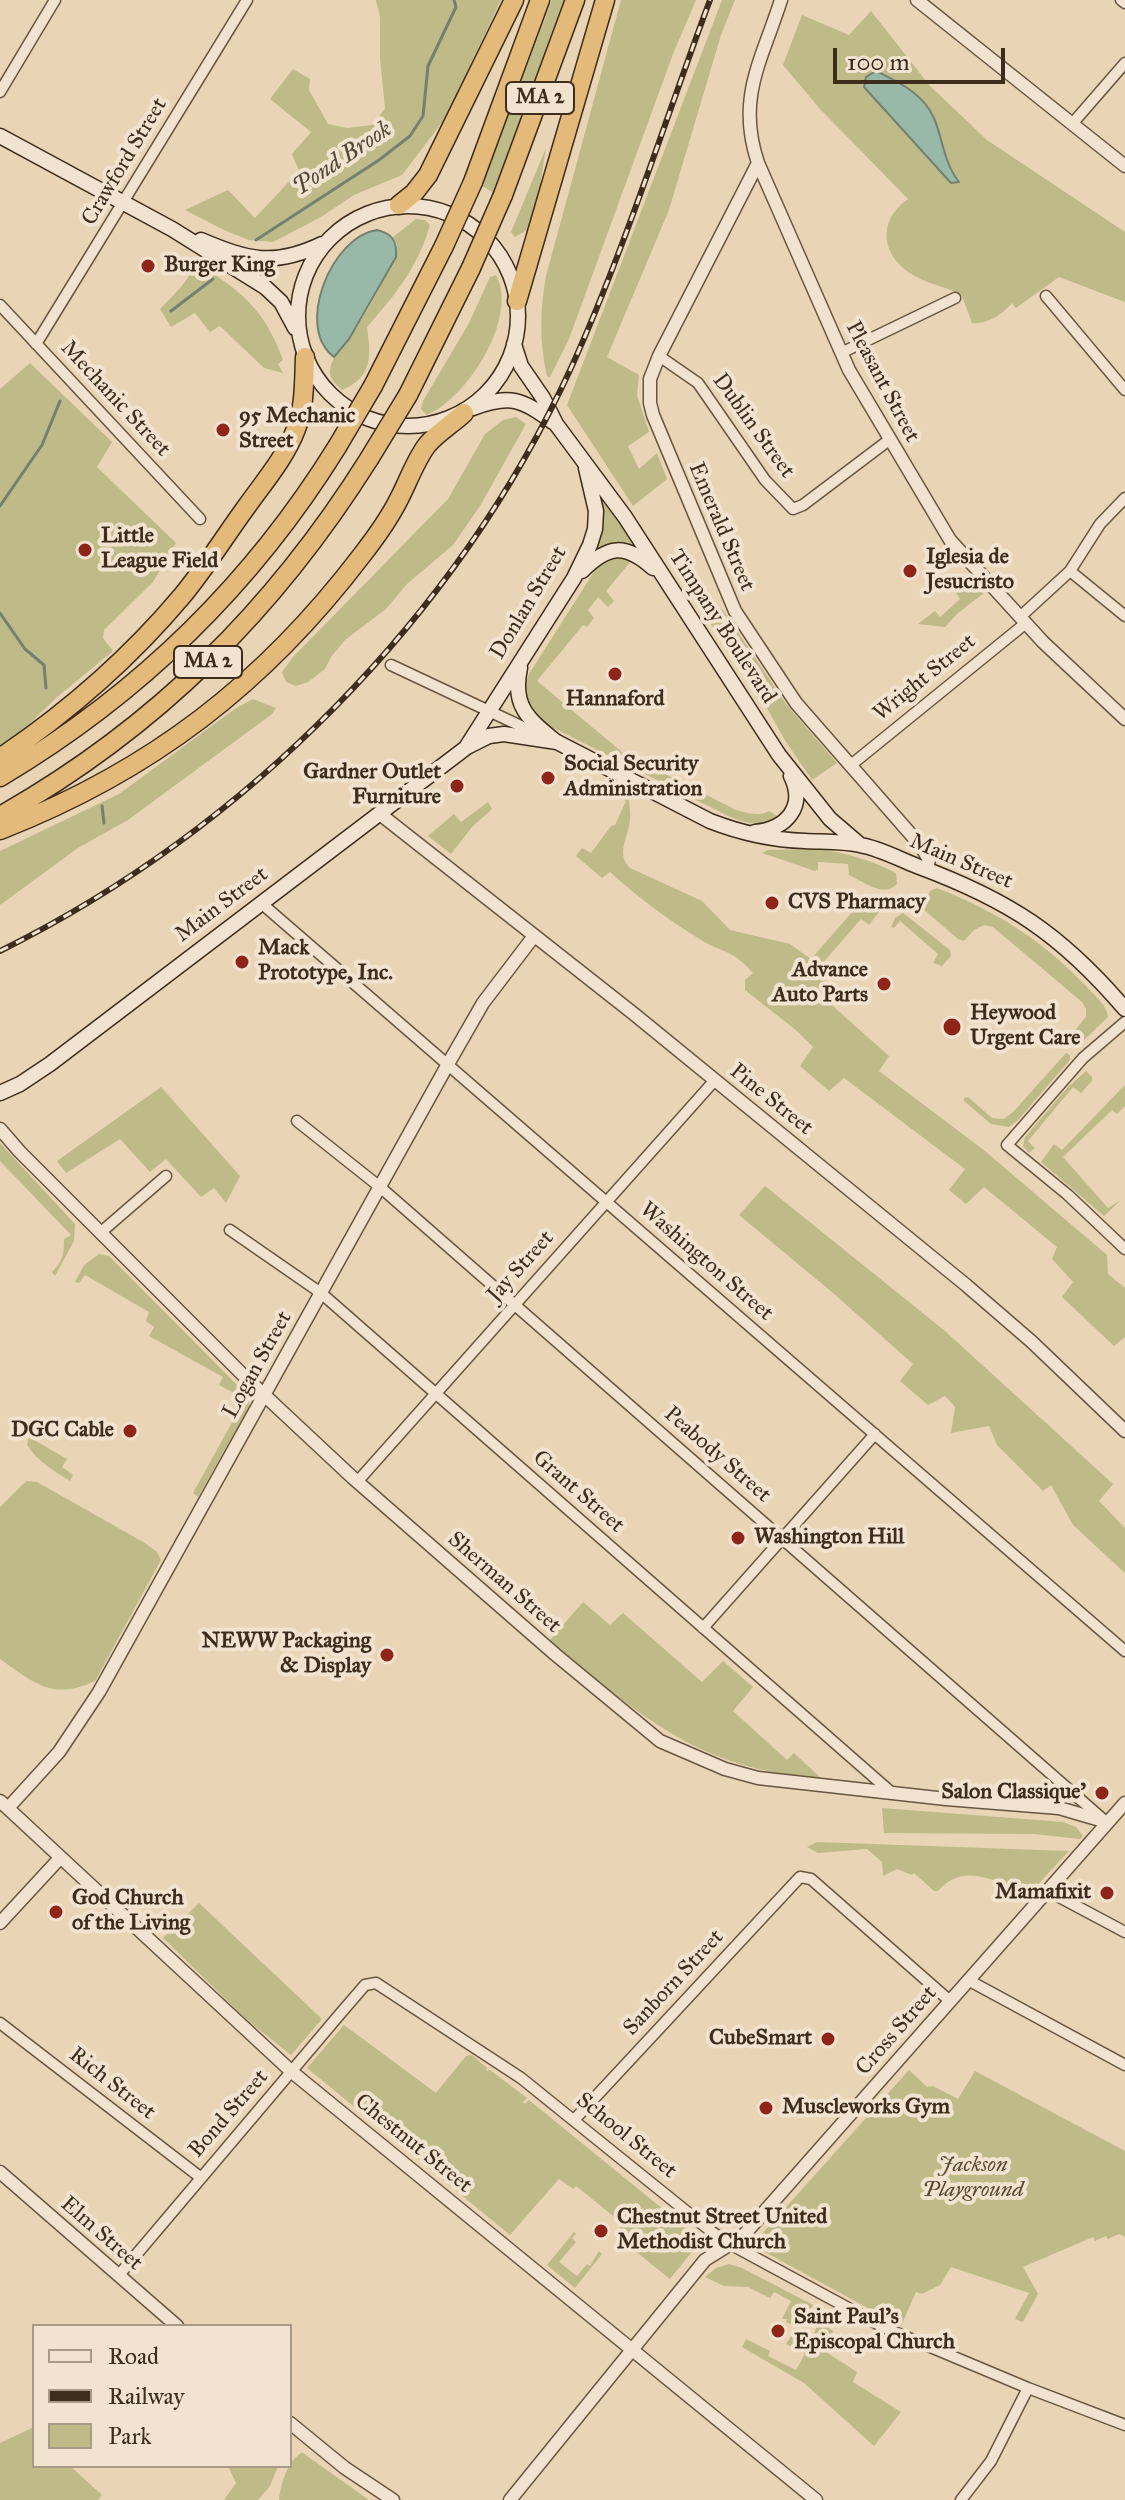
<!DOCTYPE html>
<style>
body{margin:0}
#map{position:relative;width:1125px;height:2500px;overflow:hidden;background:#e9d4b5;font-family:"IM FELL Great Primer",serif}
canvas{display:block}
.legend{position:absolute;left:32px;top:2324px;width:260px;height:144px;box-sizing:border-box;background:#f1e3cf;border:2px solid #a99a87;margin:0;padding:10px 14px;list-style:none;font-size:24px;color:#3e2c1c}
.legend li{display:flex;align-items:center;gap:16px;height:40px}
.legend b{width:40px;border:2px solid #a99a87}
.scale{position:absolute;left:833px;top:48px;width:172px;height:36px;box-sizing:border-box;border:4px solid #3e2c1c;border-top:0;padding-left:10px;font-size:24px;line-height:28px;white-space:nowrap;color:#3e2c1c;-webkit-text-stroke:6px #f1e3cf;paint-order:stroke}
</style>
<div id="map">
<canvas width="1125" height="2500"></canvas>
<ul class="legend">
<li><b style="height:10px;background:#f1e3cf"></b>Road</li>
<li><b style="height:10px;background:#3e2c1c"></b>Railway</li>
<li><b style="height:22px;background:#bebb88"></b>Park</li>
</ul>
<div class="scale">100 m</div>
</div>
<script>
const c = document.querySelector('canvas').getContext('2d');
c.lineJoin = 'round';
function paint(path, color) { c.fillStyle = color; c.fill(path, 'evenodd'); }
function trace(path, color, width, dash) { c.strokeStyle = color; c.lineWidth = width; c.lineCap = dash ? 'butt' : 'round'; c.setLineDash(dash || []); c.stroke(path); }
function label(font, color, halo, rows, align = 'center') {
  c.font = font + ' "IM FELL Great Primer",serif'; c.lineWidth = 8; c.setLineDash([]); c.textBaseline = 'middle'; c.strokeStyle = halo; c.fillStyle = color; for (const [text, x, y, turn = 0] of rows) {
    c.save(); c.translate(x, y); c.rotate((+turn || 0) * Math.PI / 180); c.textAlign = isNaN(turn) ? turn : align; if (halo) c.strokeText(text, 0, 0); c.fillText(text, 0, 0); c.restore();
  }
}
paint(new Path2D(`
 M376 0H501L444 120 402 175 354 195 321 217 273 242 249 240 224 230 185 210 228 190 255 218 299 171 292 154 311 132 270 99 293 69 310 79 309 90 328 124 347 128 372 125 385 109 380 58V17Z
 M552 0H565L494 193 482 186Z
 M621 0H696L673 54 569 339 550 377 547 376C539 341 540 311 546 276Z
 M722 0H735L721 35 669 210 607 357 639 375 637 395 649 432 628 446 639 469 657 453 667 479 633 506 567 405Z
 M871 11 930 86 987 140 1125 232V302L1059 277 1016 308 1012 303C1003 314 986 325 972 323L962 296C949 287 930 285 915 276 881 258 876 221 908 199L820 109 783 65 802 15 849 35ZM866 77 933 116 949 170 959 182Z
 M546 148 537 204 527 230 515 237 511 232Z
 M416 219 425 220 430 225C418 267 396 294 367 327 371 356 373 377 342 390 336 384 329 379 330 370 332 356 342 349 350 338 368 311 388 276 397 244L393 237Z
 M195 262C241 291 264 308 283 360L278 364 283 373 264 368 220 326 210 332 195 313 171 327 160 309C174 294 190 281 195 262Z
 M496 275C519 318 467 398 427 415L421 409 423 401 469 323 490 277Z
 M30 363 112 442 97 467 176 543 153 582 104 630 103 638 113 651 56 698 21 732 0 746V389Z
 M516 417 526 424 480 506 453 545 407 584 386 609 345 640 331 657 325 669 308 682 296 686 286 682 282 672 293 657 448 499 485 434 503 420Z
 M607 498 636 542 632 545 613 544 599 549 595 546 602 501Z
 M620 557 632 560 606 591 614 601 608 607 598 597 588 610 594 618 587 627 583 625 537 681 622 752 736 810C748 813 758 817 769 811L777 816 782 811 784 813C769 830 749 824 730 817L532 717 523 688 529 674 597 567 609 558Z
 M677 566 696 596 723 610 786 704 837 763 812 780 786 742 767 708 673 568Z
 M971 579 984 593 958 613 945 627 918 624 935 611 940 617 960 599 956 593Z
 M253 699 276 708 272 714 128 820 78 848 0 905V851L119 794 236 708Z
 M622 791 627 793C629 801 631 811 630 819 629 837 615 853 630 868L702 901 730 930 790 944 811 959 860 903 854 894 856 893 876 904 879 912 869 925 861 919 821 965 829 973 824 984 826 1000 889 1056 879 1071 985 1151 1107 1255 1108 1274 1125 1288V1337L1114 1346 1062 1297 1073 1282 1052 1259 1057 1247 984 1187 966 1204 949 1190 965 1169 844 1078 829 1091 800 1066 813 1047 797 1031 745 990V980L753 973C732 949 725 954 701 940 670 921 636 896 610 872L602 878 576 856 582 848 591 853 611 826 615 825 626 801 619 796Z
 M488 802 492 809 472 827 451 854 428 836 454 814 461 822Z
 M813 849C842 851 871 860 896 873L897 884C884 898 864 882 849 875L848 864 818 862V869L815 871 762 853 768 850Z
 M937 888C998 912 1042 940 1087 987 1095 996 1107 1005 1108 1017L1083 1041 1075 1036 1073 1038 1071 1035 1086 1017V1009L1082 1002 993 927 984 925 974 930 964 941 958 939 922 908 930 891Z
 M903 913 950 950 951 956 942 966 933 963 938 954 900 921 894 928 891 927 895 918Z
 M1066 1053 1070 1055V1060L1018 1120 1009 1127 991 1124 964 1101V1098L968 1097 992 1118 1004 1119 1014 1111Z
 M1086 1071 1092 1077V1081L1081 1093 1073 1087 1028 1141 1035 1148 1029 1153 1023 1146 1025 1137 1068 1087Z
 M1125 1085V1106L1117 1114 1112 1110 1063 1157 1108 1208 1121 1200 1104 1216 1041 1162 1054 1144 1062 1150Z
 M161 1087 240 1176 226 1203 214 1188 201 1197 166 1159 150 1172 120 1139 66 1173 57 1161Z
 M0 1143 75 1224 74 1241 55 1276 52 1272C63 1261 64 1254 64 1239L71 1235 0 1161Z
 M765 1186 945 1331 1113 1484 1099 1501 1125 1528V1573L1073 1525 1051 1485 1043 1491 997 1445 989 1426 951 1433 955 1407 945 1396 928 1405 900 1381 913 1364 833 1293 739 1215Z
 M99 1254 109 1256 249 1397V1407L198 1497 193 1493 245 1399 219 1385 223 1377 149 1336 154 1327 146 1321 149 1312 85 1275 79 1283 75 1282 84 1265Z
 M29 1437 67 1459 62 1467 73 1475 70 1481C54 1471 37 1461 27 1445Z
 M26 1481 37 1482 145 1543 157 1552 161 1560 95 1681C53 1701 34 1683 0 1659V1507Z
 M583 1602 610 1625 623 1613 702 1682 723 1661 753 1687 733 1711 787 1760 794 1753 822 1779C698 1769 641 1717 550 1640Z
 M882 1808 1063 1822 1076 1827 1083 1836 1080 1839 1034 1834 884 1833Z
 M817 1842 1069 1851 1029 1894C997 1883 964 1860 938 1891H934L914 1873 912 1875 897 1869 883 1876 882 1862 867 1849 818 1853 807 1847Z
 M199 1903 322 2019 291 2055 247 2020 163 1938Z
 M344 2025 436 2093 466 2056 472 2055 487 2068 486 2071 490 2070 527 2098 523 2102 525 2104 529 2100 696 2236 699 2243 670 2279 615 2235 623 2224 576 2186 573 2189 559 2179 510 2235 307 2068Z
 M909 2070 927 2087 933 2086 958 2099 975 2071 1125 2151V2237L1119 2234 1108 2239 1106 2236 1095 2241 1093 2237 1023 2267 1038 2294 1023 2322 1015 2319 1029 2293 951 2267 940 2285 922 2294 916 2292 901 2326 752 2245Z
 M574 2232 576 2234 572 2238 576 2242 559 2262 577 2276 587 2264 590 2266 599 2251 602 2254 575 2288 547 2265Z
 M729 2264 742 2268 813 2305 807 2316 812 2319 811 2321 804 2318 797 2327 786 2322 787 2319H782L791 2301 774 2292 770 2298 748 2287 724 2286 705 2277 716 2268Z
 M814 2307 834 2318 828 2328 833 2331 823 2350 857 2372 853 2382 901 2412 874 2446 804 2383 742 2347 746 2339 770 2351 768 2356 796 2370 805 2354 786 2344 795 2330 812 2339 819 2321 810 2316Z
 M34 2427V2466H70L102 2495 98 2500H0V2443Z
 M301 2453H303L369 2500H279C281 2483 287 2463 301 2453Z
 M228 2466H278L270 2486 258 2500H224L236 2483Z`), '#bebb88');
const water = new Path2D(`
 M876 71C898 82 923 93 934 118 943 140 944 163 959 182L951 183 864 87 866 77Z
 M377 230C393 234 397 241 396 257L349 339 334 357C294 327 332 236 377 230Z`);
paint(water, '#99b9a8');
trace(water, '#758170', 2);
trace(new Path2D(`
 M256 240 379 160 410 136 423 116 428 66 456 7 454 0
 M171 311 213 279
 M0 506 42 445 60 401
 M0 613 25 649 44 665 46 688
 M102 806 104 823`), '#758170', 3);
const minor = new Path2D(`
 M1121 0 1125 3
 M0 92 55 0
 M1072 124 1125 63
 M1046 296 1125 390
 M0 305 200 519
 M36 344 247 0
 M841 353 955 298
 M659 356 698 383 765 480 793 509 803 505 889 440
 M1070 571 1125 616
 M1020 617 1070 571 1100 524 1125 498
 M391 665 540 735
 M851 765 1026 623
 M261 903 1125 1651
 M1125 1022 1083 1058 1007 1145 1068 1195 1125 1249
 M297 1121 380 1187 1106 1822
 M230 1230 321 1293 892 1793
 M100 1233 166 1176
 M357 1482 715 1080
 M703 1628 875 1434
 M1048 1891 1125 1932
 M968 1980 1125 2065
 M0 2023 200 2177
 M574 2120 800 1877 811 1879 950 2001
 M119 2275 340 2014 365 1985 376 1983 521 2078 712 2232 730 2244 885 2328 1028 2388 1125 2425
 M961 2500 991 2461 1028 2388`);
const tertiary = new Path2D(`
 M781 0C762 60 736 98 758 163L849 370 950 540 1043 642 1125 719
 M917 0 1125 166
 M758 163 659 356 650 379V403L653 415 735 611 796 703 921 846 929 860 927 869
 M380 814 634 1014 966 1285 1032 1342 1125 1431
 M0 1129 20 1152 245 1377 353 1478 556 1655 660 1741 725 1769 758 1778 946 1799 1059 1808 1107 1822
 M0 1801 292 2072 816 2500
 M8 1808 59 1752 99 1692 448 1064 483 1003 534 936
 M0 1923 60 1858
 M0 2172 177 2326
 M290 2423 345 2468 393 2500
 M510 2500 705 2260 742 2237 1125 1803`);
const secondary = new Path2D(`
 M0 136 172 229 265 287 281 302 295 328
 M298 316a110 110 0 1 1 220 0a110 110 0 1 1-220 0Z
 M201 240C248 260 274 267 322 244
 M514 344 521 366 543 398 556 424 625 517 779 755 830 819 858 843
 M473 408C511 394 521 399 553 422
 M582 571C608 545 625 543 653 568
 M520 668C512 705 527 718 554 740
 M467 746 574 578 590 545 595 529 596 511 586 468
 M755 832C787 829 806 806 791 776
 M0 1093 20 1084 50 1064 467 747 489 736 504 734 557 742 710 821C741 833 772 840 805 841 823 842 842 841 860 845 879 848 899 859 917 866 1009 900 1061 934 1125 1009`);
const motorway = new Path2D(`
 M473 182 540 0
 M503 195 575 0
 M399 205 414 193 428 175 514 0
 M517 301 605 0
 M373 386 444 246
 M408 395 471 268
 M0 758C68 712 129 659 182 596 206 567 225 536 247 506 264 482 285 458 296 429 305 406 304 381 305 357
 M0 777C138 695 252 584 337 447
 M0 816C156 728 274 610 369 459
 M0 830C151 771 264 684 362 555 376 537 389 519 399 499 408 482 415 461 427 445 437 433 452 424 464 413`);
trace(minor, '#695642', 13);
trace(tertiary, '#695642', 15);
trace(secondary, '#3e2c1c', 17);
trace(motorway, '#3e2c1c', 21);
trace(minor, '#f1e3cf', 10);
trace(tertiary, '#f1e3cf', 12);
trace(secondary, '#f1e3cf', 14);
trace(motorway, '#e4ba7a', 18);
const rail = new Path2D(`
 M0 951C246 829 456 618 571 368 625 249 664 123 710 0`);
trace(rail, '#3e2c1c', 6);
trace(rail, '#f1e3cf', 3, [9]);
const motorwayBridge = new Path2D(`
 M444 246 473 182
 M471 268 503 195
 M337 447 373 386
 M369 459 408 395`);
trace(motorwayBridge, '#3e2c1c', 21, []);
trace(motorwayBridge, '#e4ba7a', 18);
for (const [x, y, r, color] of [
 [148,266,8,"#8f2418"],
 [223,430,8,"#8f2418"],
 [85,550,8,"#8f2418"],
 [910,571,8,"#8f2418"],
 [615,674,8,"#8f2418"],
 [548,778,8,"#8f2418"],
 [457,786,8,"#8f2418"],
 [772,903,8,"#8f2418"],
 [242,962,8,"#8f2418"],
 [884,984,8,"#8f2418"],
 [952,1027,10,"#8f2418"],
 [130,1431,8,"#8f2418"],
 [738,1538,8,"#8f2418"],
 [387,1655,8,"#8f2418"],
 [1102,1793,8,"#8f2418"],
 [1107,1893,8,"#8f2418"],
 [56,1912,8,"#8f2418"],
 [828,2039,8,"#8f2418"],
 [766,2108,8,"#8f2418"],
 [601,2231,8,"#8f2418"],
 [778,2331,8,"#8f2418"]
]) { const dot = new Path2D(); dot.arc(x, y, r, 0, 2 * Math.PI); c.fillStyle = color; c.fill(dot); trace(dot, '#f1e3cf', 3); }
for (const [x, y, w] of [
 [540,98,68],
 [208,662,68]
]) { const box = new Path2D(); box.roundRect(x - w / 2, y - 16, w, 32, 6); c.fillStyle = '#f1e3cf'; c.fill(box); trace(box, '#3e2c1c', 2); }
label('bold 20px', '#3e2c1c', null, [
 ["MA 2",540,98],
 ["MA 2",208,662]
]);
label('22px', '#3e2c1c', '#f1e3cf', [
 ["Crawford Street",125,162,-59],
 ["Pleasant Street",882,382,62],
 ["Mechanic Street",115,399,47],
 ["Dublin Street",753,426,54],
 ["Emerald Street",721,527,67],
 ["Donlan Street",529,603,-59],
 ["Timpany Boulevard",722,627,57],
 ["Wright Street",925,678,-39],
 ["Main Street",961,862,23],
 ["Main Street",222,905,-37],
 ["Pine Street",771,1100,39],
 ["Washington Street",706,1262,41],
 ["Jay Street",521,1267,-48],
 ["Logan Street",258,1365,-61],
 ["Peabody Street",717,1455,41],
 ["Grant Street",578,1492,41],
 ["Sherman Street",504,1583,41],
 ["Sanborn Street",674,1983,-47],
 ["Cross Street",897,2031,-49],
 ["Rich Street",112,2084,38],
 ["Bond Street",229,2114,-49],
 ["School Street",626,2136,39],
 ["Chestnut Street",413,2144,39],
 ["Elm Street",101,2234,41]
]);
label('bold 22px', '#3e2c1c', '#f1e3cf', [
 ["Burger King",164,266],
 ["95 Mechanic",239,417],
 ["Street",239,442],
 ["Little",101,537],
 ["League Field",101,562],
 ["Iglesia de",926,558],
 ["Jesucristo",926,583],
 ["Hannaford",615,700,"center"],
 ["Social Security",564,765],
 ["Administration",564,790],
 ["Gardner Outlet",441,773,"right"],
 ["Furniture",441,798,"right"],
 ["CVS Pharmacy",788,903],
 ["Mack",258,949],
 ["Prototype, Inc.",258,974],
 ["Advance",868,971,"right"],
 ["Auto Parts",868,996,"right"],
 ["Heywood",970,1014],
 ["Urgent Care",970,1039],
 ["DGC Cable",114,1431,"right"],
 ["Washington Hill",754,1538],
 ["NEWW Packaging",371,1642,"right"],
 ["& Display",371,1667,"right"],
 ["Salon Classique'",1086,1793,"right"],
 ["Mamafixit",1091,1893,"right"],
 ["God Church",72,1899],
 ["of the Living",72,1924],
 ["CubeSmart",812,2039,"right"],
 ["Muscleworks Gym",782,2108],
 ["Chestnut Street United",617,2218],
 ["Methodist Church",617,2243],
 ["Saint Paul's",794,2318],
 ["Episcopal Church",794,2343]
], 'left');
label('italic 22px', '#584932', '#f1e3cf', [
 ["Jackson",973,2166],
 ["Playground",973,2191]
]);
label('italic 24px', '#504838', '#f1e3cf', [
 ["Pond Brook",343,159,-34]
]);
</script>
